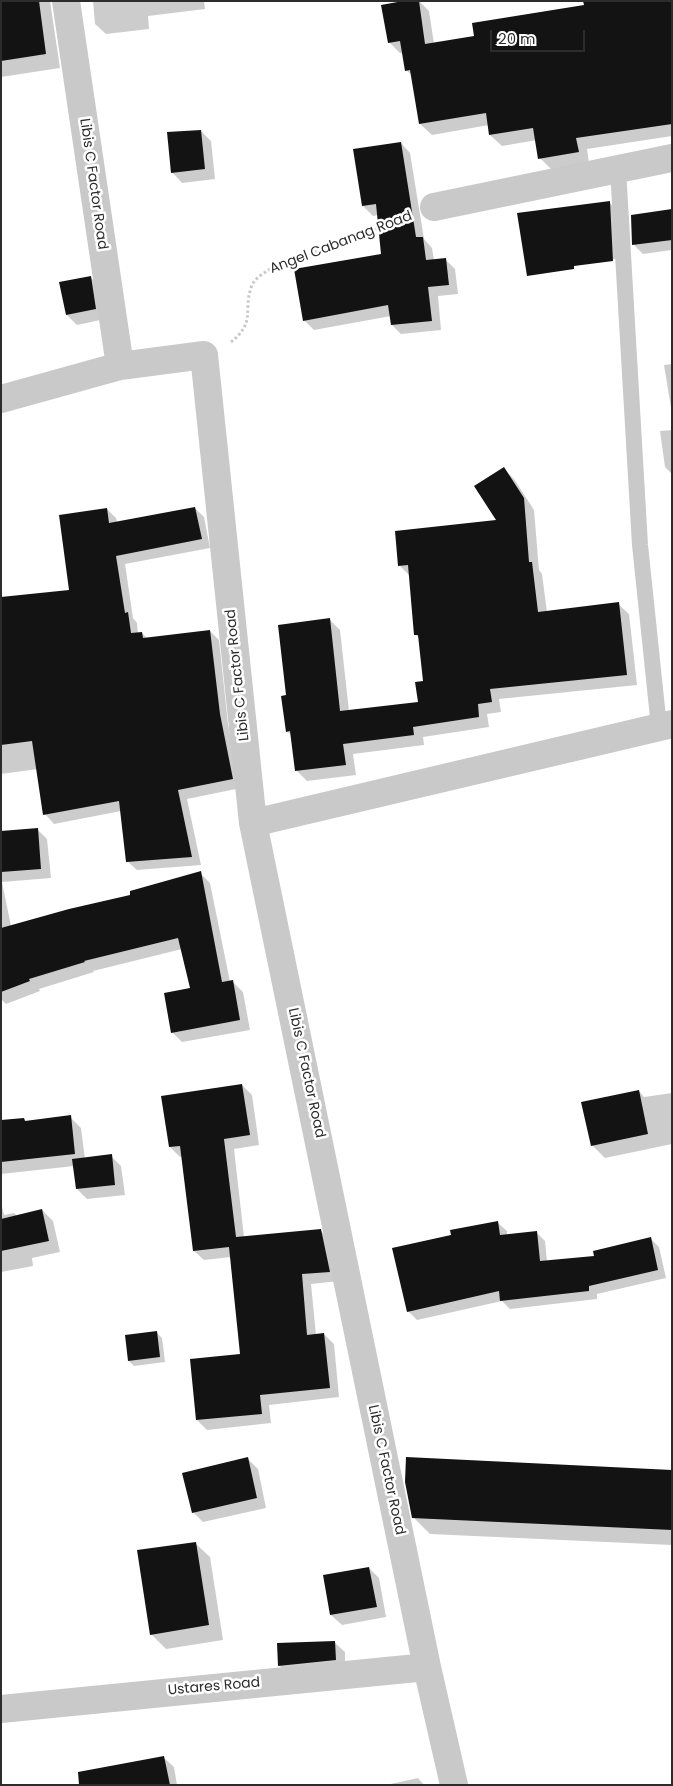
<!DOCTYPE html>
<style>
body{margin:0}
#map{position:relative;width:673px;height:1786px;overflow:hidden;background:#fff;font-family:Poppins,sans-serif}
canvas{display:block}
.frame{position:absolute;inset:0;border:2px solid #2c2c2c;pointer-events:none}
.scale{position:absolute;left:490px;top:30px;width:95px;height:22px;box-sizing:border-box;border:2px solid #2c2c2c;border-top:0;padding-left:6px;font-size:15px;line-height:18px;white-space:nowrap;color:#2c2c2c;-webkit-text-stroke:4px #fff;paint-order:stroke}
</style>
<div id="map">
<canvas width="673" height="1786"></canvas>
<div class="frame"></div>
<div class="scale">20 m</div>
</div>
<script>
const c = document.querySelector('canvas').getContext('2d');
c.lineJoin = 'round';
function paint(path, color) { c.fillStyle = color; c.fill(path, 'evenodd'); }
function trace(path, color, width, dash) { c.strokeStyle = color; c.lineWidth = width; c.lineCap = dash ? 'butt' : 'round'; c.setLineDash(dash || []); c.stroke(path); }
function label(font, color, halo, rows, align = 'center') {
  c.font = font + ' Poppins,sans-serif'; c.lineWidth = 5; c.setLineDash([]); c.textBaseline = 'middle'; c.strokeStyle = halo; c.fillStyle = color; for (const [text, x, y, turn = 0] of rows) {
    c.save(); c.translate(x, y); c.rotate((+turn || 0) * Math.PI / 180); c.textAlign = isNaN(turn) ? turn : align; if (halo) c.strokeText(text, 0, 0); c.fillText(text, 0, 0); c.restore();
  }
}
paint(new Path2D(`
 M1 1H50L60 68 1 77Z
 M93 1H204L205 9 148 16 149 29 106 34 95 24Z
 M419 1 429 11 434 44 672 1V136L587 149 589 163 551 169 540 158 537 140 502 146 490 135 489 125 432 135 420 124 413 76 406 70 403 53H400L389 42Z
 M201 131 211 141 215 179 182 183 172 172Z
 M401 143 410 153 424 239 432 248 434 260 445 259 455 269 458 294 438 296 441 330 401 334 392 325 391 316 314 330 304 320 382 255 378 215 373 216 363 206Z
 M609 202 620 213 622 258 535 269Z
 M672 211V250L643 254 634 245Z
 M90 277 101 287 105 319 77 325 67 315Z
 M672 364V414L664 365Z
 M672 430V474L665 467 660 431Z
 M503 468 514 479 534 510 539 570 542 574 547 612 618 604 629 614 637 685 499 699 501 712 487 714 489 727 423 737 424 745 353 754 356 775 307 781 296 770 292 736 287 731V696L330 620 340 630 349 711 420 703 425 682 420 639 415 634 410 576 399 565 498 521Z
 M195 508 204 517 210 548 125 564 133 618 137 623 138 634 142 633 148 639 210 631 219 640 228 724 241 788 187 799 201 865 137 870 127 861 121 811 54 824 45 814 38 769 1 774V605L71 591 107 509 116 518 117 523Z
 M37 829 47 839 51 878 2 882 11 926 132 896 200 873 210 883 230 982H233L243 992 250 1030 182 1042 172 1032 191 989 182 949 93 971 94 972 39 989 40 991 6 1004 1 999V832Z
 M242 1085 252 1095 259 1145 234 1149 244 1237 320 1230 330 1240 339 1281 311 1284 316 1335 324 1334 334 1344 339 1397 269 1405 271 1423 207 1430 197 1420 242 1355 231 1257 204 1260 194 1251 183 1156 180 1157 170 1147Z
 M639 1091 644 1097 672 1093V1144L605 1158 592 1145Z
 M70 1117 81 1128 85 1159 111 1156 121 1166 125 1195 87 1199 77 1189 74 1166 1 1174V1121L24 1119 27 1122Z
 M1 1202 4 1215 14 1213 17 1216 42 1210 53 1221 60 1252 32 1258 33 1266 1 1272Z
 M498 1223 507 1231V1235L536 1232 545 1241 547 1262 595 1257 650 1238 659 1247 666 1278 597 1294V1299L510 1309 502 1301 417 1320 408 1311 452 1236Z
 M157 1333 162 1338 165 1362 134 1366 129 1361Z
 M248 1459 258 1469 266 1508 203 1522 193 1512Z
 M672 1472V1545L430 1534 413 1517Z
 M195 1543 210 1557 223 1640 166 1649 151 1634Z
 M369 1568 379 1578 386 1617 342 1625 331 1615Z
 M334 1642 345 1652V1670L290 1676 279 1665Z
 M163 1757 174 1767 177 1785H92Z
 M418 1778 424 1785H386Z`), '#0003');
paint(new Path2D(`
 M1 1H39L46 54 1 61Z
 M403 1H419L425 44 474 36 472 23 584 5 583 1H672V124L576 138 579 152 538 159 533 128 489 135 486 113 419 124 410 70 405 71 400 41 388 43 381 5Z
 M201 130 205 169 171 173 167 132Z
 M401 142 416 237H423L426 260 446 258 449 285 428 287 432 321 391 325 388 305 303 321 294 269 381 254 376 204 362 206 353 149Z
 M610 201 613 261 574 266V269L527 276 517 213Z
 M672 209V240L632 245 631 215Z
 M91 276 96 309 66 315 59 282Z
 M504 467 524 498 529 562H532L538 612 619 602 627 675 490 689 492 702 478 704 479 717 413 727 414 735 343 744 346 765 295 771 290 731 286 732 281 696 286 695 278 625 330 618 340 711 418 702 415 682 423 681 418 635H414L408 565 398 566 395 531 496 520 474 486Z
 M195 507 202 539 116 556 125 613 128 612 131 633 142 632 143 638 210 630 220 714 233 779 178 790 192 857 126 862 119 801 43 815 32 741 1 745V597L69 590 59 515 107 508 109 523Z
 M38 828 41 869 1 872V831Z
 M201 871 222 982 233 980 240 1020 171 1033 164 993 190 988 178 938 84 961 85 962 29 979 30 981 1 992V928L69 909 130 895V891Z
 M242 1084 250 1135 224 1139 236 1237 321 1229 330 1272 302 1274 307 1335 324 1333 330 1388 260 1395 262 1414 196 1420 190 1359 240 1354 229 1247 193 1251 180 1146 169 1147 161 1096Z
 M639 1090 648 1134 591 1146 581 1102Z
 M71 1115 75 1154 1 1162V1120L24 1118 25 1121Z
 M112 1154 115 1185 76 1189 72 1159Z
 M42 1209 49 1241 1 1251V1219Z
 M498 1221 500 1235 537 1231 540 1261 594 1256 593 1251 651 1237 658 1270 589 1286V1291L500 1301 499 1291 407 1312 392 1248 451 1235 450 1230Z
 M157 1331 160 1357 128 1361 125 1335Z
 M248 1457 257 1498 192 1513 182 1473Z
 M406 1457 672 1470V1530L412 1518 405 1482Z
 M196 1542 209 1625 150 1635 137 1550Z
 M369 1567 377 1607 330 1615 323 1575Z
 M335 1641 336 1660 278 1666 277 1643Z
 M164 1756 170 1785H79L78 1772Z`), '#131313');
trace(new Path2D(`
 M231 342C256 322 243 312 251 288 253 279 263 274 270 269L406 218`), '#c9c9c9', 3, [2.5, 2.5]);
trace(new Path2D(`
 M618 169 640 545 659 727`), '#c9c9c9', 16);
trace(new Path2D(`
 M66 1 120 366
 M434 207 672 158
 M1 399 120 366 204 355 253 823 427 1667 454 1785
 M253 823 672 724
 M1 1709 427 1667`), '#c9c9c9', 28);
label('14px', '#2c2c2c', '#fff', [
 ["Libis C Factor Road",93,184,82],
 ["Angel Cabanag Road",341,243,-21],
 ["Libis C Factor Road",238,675,-96],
 ["Libis C Factor Road",306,1073,78],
 ["Libis C Factor Road",386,1470,78],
 ["Ustares Road",214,1687,-5]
]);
</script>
